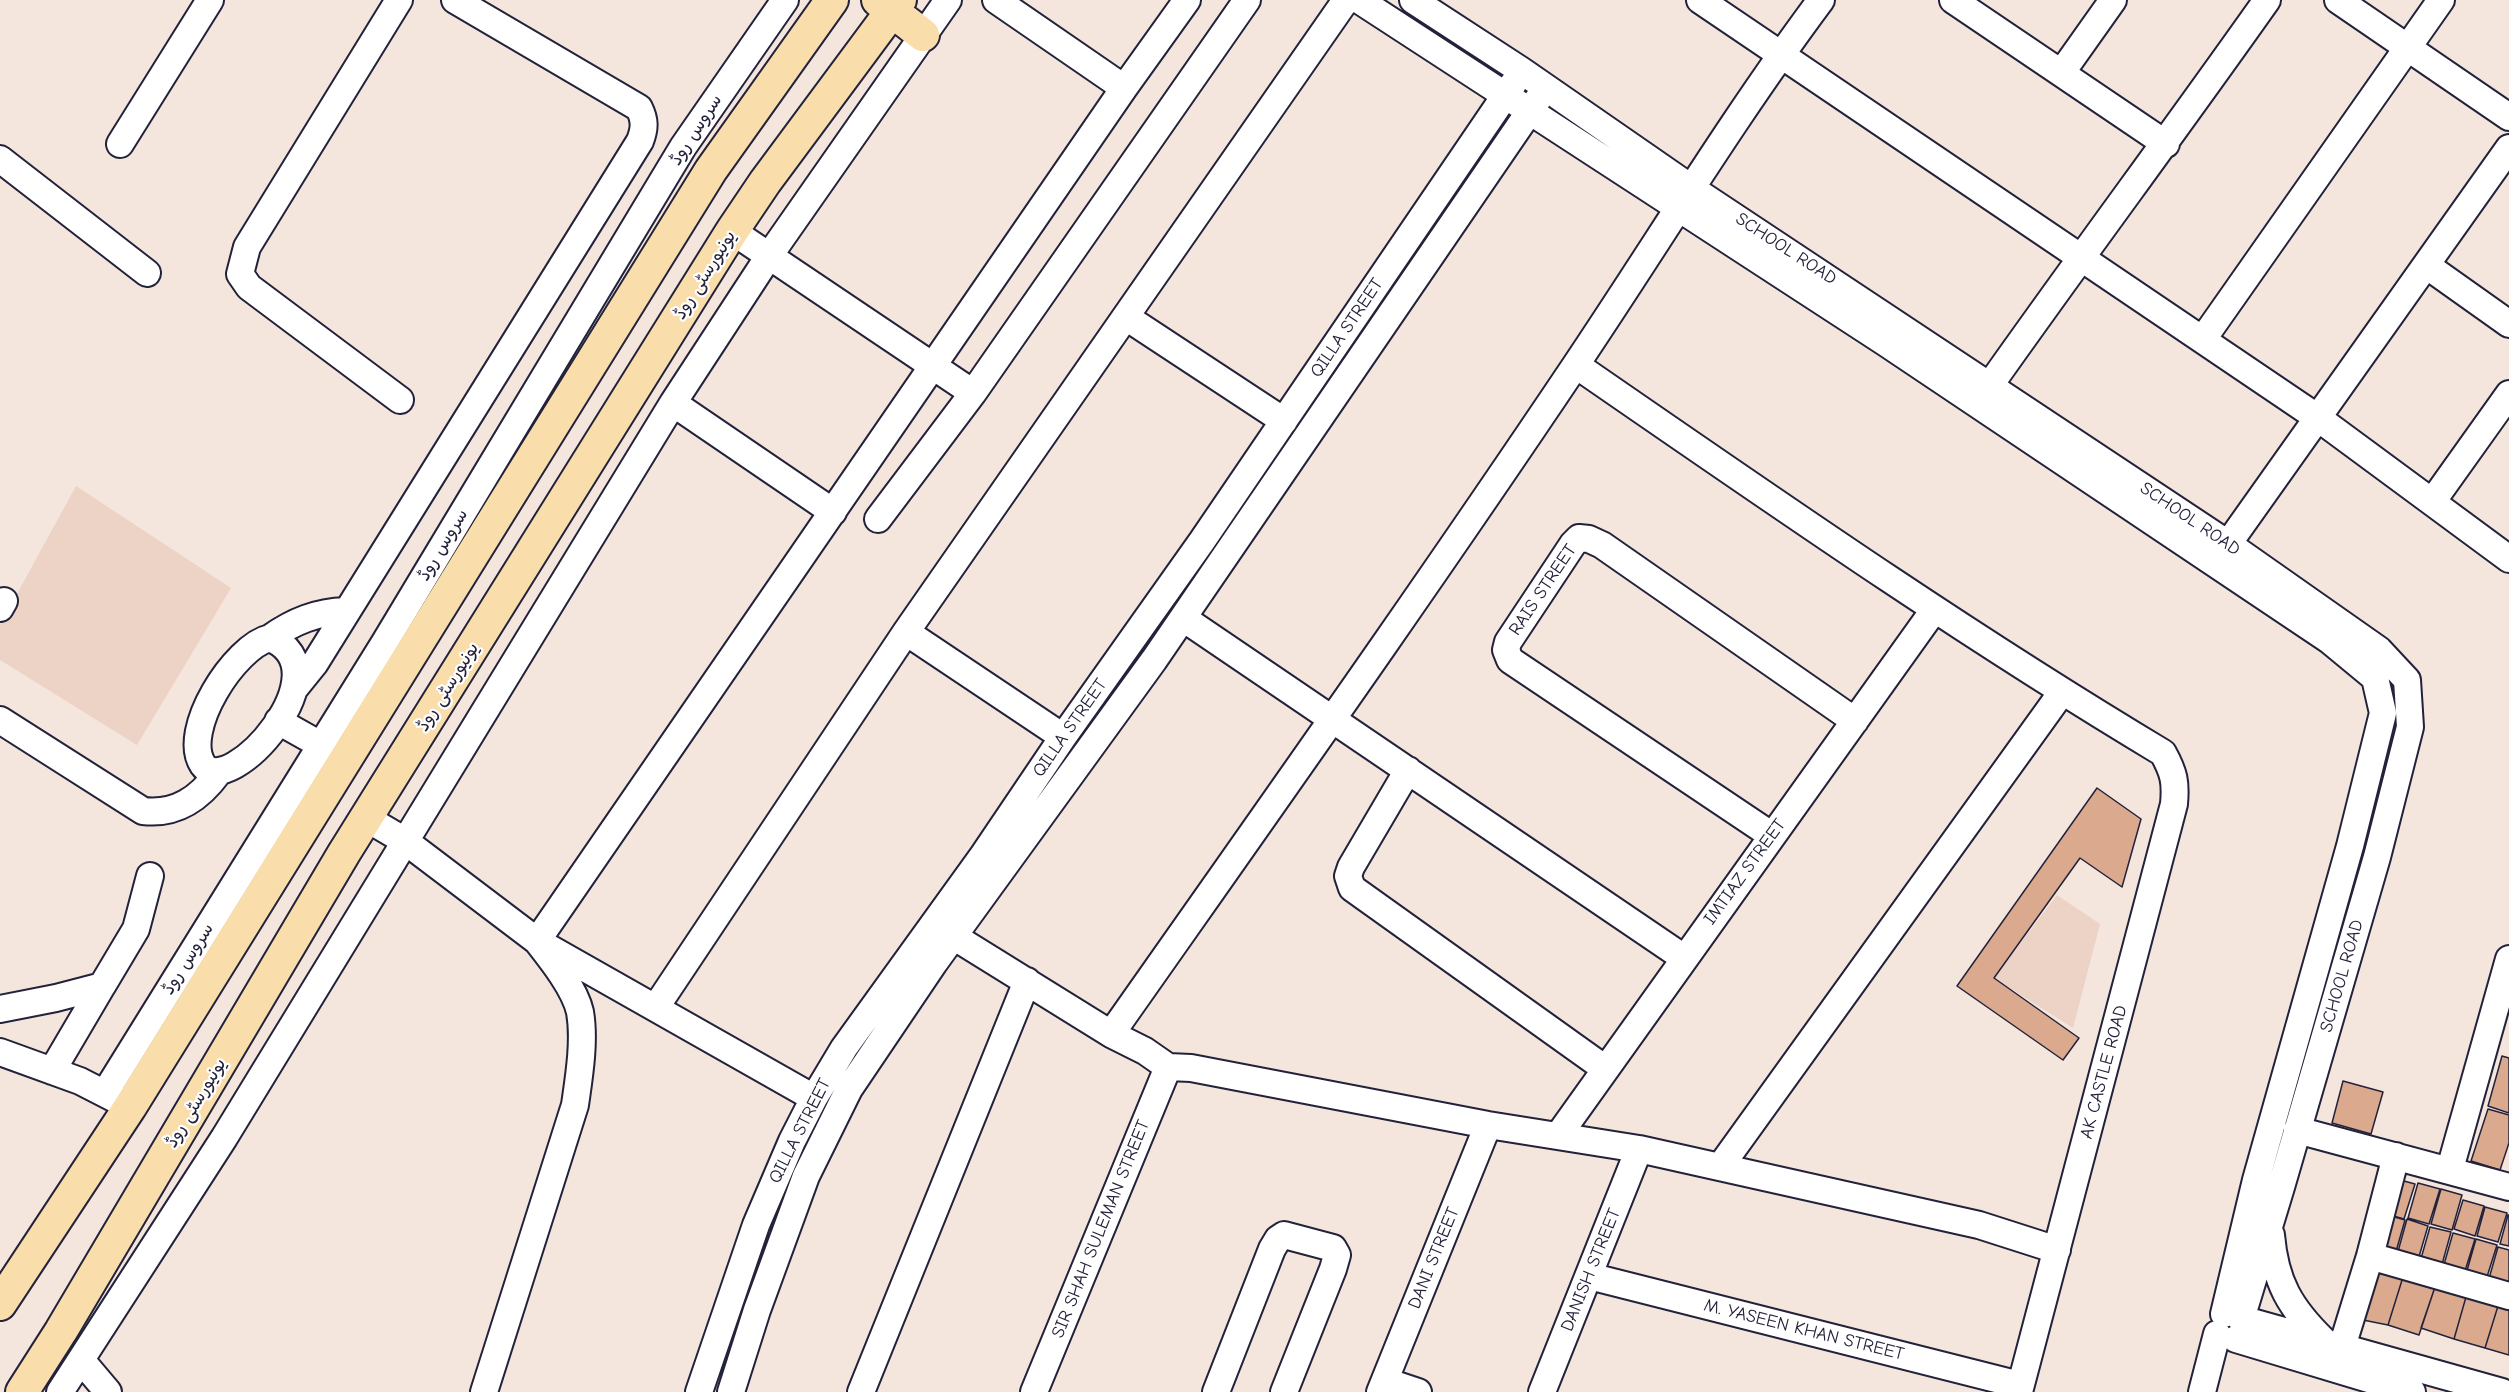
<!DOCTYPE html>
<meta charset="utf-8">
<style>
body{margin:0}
canvas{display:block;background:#f4e5dd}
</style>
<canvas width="2509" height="1392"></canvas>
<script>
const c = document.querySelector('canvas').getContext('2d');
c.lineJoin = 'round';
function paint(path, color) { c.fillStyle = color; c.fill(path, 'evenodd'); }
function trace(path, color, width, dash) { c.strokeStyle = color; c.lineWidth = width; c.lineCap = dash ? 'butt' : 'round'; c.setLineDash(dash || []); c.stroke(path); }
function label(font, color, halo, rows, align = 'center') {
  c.font = font + ' "Comic Neue","Playpen Sans Arabic",sans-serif'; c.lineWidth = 4.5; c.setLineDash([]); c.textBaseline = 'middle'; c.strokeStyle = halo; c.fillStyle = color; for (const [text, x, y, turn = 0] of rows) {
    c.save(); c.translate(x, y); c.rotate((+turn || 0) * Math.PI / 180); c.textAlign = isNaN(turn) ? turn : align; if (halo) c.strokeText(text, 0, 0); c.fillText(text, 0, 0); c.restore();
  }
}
paint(new Path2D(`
 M76 486 231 588 137 745 0 660V625Z
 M2057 895 2100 924 2073 1028 1994 978Z`), '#ecd3c5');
const building = new Path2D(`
 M2097 788 2141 819 2122 887 2080 858 1994 978 2079 1038 2063 1060 1957 986Z
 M2502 1056 2509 1058V1113L2488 1106Z
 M2343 1081 2383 1092 2371 1134 2332 1123Z
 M2488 1109 2509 1115V1143L2500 1170 2471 1161Z
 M2393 1178 2415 1184 2404 1219 2383 1213Z
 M2418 1183 2440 1189 2429 1224 2408 1218Z
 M2441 1189 2462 1195 2452 1230 2431 1224Z
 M2463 1200 2484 1206 2475 1236 2454 1229Z
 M2485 1207 2507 1213 2498 1242 2477 1236Z
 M2384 1214 2405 1220 2395 1255 2374 1249Z
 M2508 1215H2509V1246L2500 1244Z
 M2407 1219 2428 1226 2418 1260 2397 1255Z
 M2430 1227 2451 1232 2441 1268 2420 1262Z
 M2453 1233 2475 1239 2464 1274 2443 1268Z
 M2476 1239 2497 1245 2486 1280 2466 1274Z
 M2498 1247 2509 1250V1288L2488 1282Z
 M2370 1266 2403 1277 2388 1325 2353 1318Z
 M2403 1277 2435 1287 2419 1335 2388 1325Z
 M2435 1287 2466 1297 2454 1339 2421 1328Z
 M2466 1297 2498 1306 2485 1348 2454 1339Z
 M2498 1306 2509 1309V1355L2485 1348Z`);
paint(building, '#dba98e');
trace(building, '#22223b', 1.5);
const minor = new Path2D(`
 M399 0 247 247 240 274 249 287 400 400
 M996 0 1124 88
 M1359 0 1886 343 2329 640 2375 678 2383 713 2350 846 2256 1180 2224 1314
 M1413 0 1522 71 1691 188 2228 544 2379 650 2407 680 2410 727 2377 857 2281 1187 2241 1319 2502 1392
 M1700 0 2318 418 2509 559
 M1953 0 2166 144
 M2338 0 2509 117
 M2062 72 2113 0
 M120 144 210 0
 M0 159 147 273
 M732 231 973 393
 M2426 265 2509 324
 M1126 317 1284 421
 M2203 339 2441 0
 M1576 365C1769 498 1961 632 2163 753 2174 773 2176 782 2174 804L2019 1392
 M1990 385C2081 256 2176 129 2267 0
 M673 403 833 512
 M2432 502 2509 394
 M878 519 973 393 1247 0
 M2228 544 2509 148
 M0 608 4 601
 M1183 618 1684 958
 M906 632 1063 737
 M270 638C347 669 229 801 203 765 180 731 235 646 270 638Z
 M270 638C294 621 317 612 346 611
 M294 689 315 663 640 141C645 128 645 120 639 108L455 0
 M0 720 143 811C176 815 199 799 218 773
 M278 721 335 753
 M1408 770 1351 867 1348 876 1352 888 1604 1068
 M366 818 405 841 537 941 814 1098
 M1771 835 1510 660 1506 650 1508 642 1573 544 1579 538 1589 539 1602 545 1855 721
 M953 936 1111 1034 1145 1051 1168 1067 1191 1068 1488 1125 1639 1149 1979 1225 2057 1250
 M656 1007 906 632 1346 0
 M0 1009 56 998 102 986 136 929 150 876
 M1111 1034C1267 812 1424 591 1575 366 1657 244 1733 118 1821 0
 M0 1052 80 1081 119 1101
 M52 1071 102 986
 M105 1093 385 642 683 147 785 0
 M2297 1130 2509 1187
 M1558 1136 1934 610
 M1720 1167 2062 692
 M2450 1169 2509 959
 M2271 1235C2275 1282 2290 1308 2324 1341
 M2370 1256 2509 1296
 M1589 1276 2020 1385
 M2236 1339 2412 1392
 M2342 1347 2370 1256 2396 1156
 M81 1360 108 1392
 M1385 1381 1418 1392
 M60 1392 224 1138 673 403 769 256 948 0
 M484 1392 575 1105C579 1077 585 1041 580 1012 575 989 552 960 537 941L1124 88 1187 0
 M699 1392 756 1225 792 1141 814 1098 844 1048 984 854 1063 737 1202 541 1513 84
 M731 1392 757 1310 806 1176 849 1089 934 963 1154 660 1538 99
 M861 1392 1027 981
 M1034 1392 1168 1067
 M1216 1392 1272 1249 1278 1239 1284 1235 1333 1248 1337 1255 1333 1269 1284 1392
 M1380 1392 1488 1125
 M1542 1392 1639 1149
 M2202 1392 2217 1334`);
const major = new Path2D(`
 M878 0 923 35
 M0 1304 130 1107 711 170 832 0
 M22 1392 61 1331 344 853 732 231 765 182 900 0`);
trace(minor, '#22223b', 30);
trace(major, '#22223b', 36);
trace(minor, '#fff', 26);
trace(major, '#f9deab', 32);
label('18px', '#22223b', '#fff', [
 ["سروس روڈ",696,130,-57],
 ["SCHOOL ROAD",1786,249,33],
 ["یونیورسٹی روڈ",705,275,-58],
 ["QILLA STREET",1347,328,-56],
 ["SCHOOL ROAD",2190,519,34],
 ["سروس روڈ",443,545,-59],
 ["RAIS STREET",1543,590,-56],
 ["یونیورسٹی روڈ",448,687,-58],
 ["QILLA STREET",1070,728,-55],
 ["IMTIAZ STREET",1745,872,-54],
 ["سروس روڈ",188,959,-58],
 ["SCHOOL ROAD",2342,976,-74],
 ["AK CASTLE ROAD",2104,1072,-75],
 ["یونیورسٹی روڈ",196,1103,-59],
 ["QILLA STREET",800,1131,-63],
 ["SIR SHAH SULEMAN STREET",1101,1229,-68],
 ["DANI STREET",1434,1258,-68],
 ["DANISH STREET",1591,1270,-68],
 ["M. YASEEN KHAN STREET",1804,1330,14]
]);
</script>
